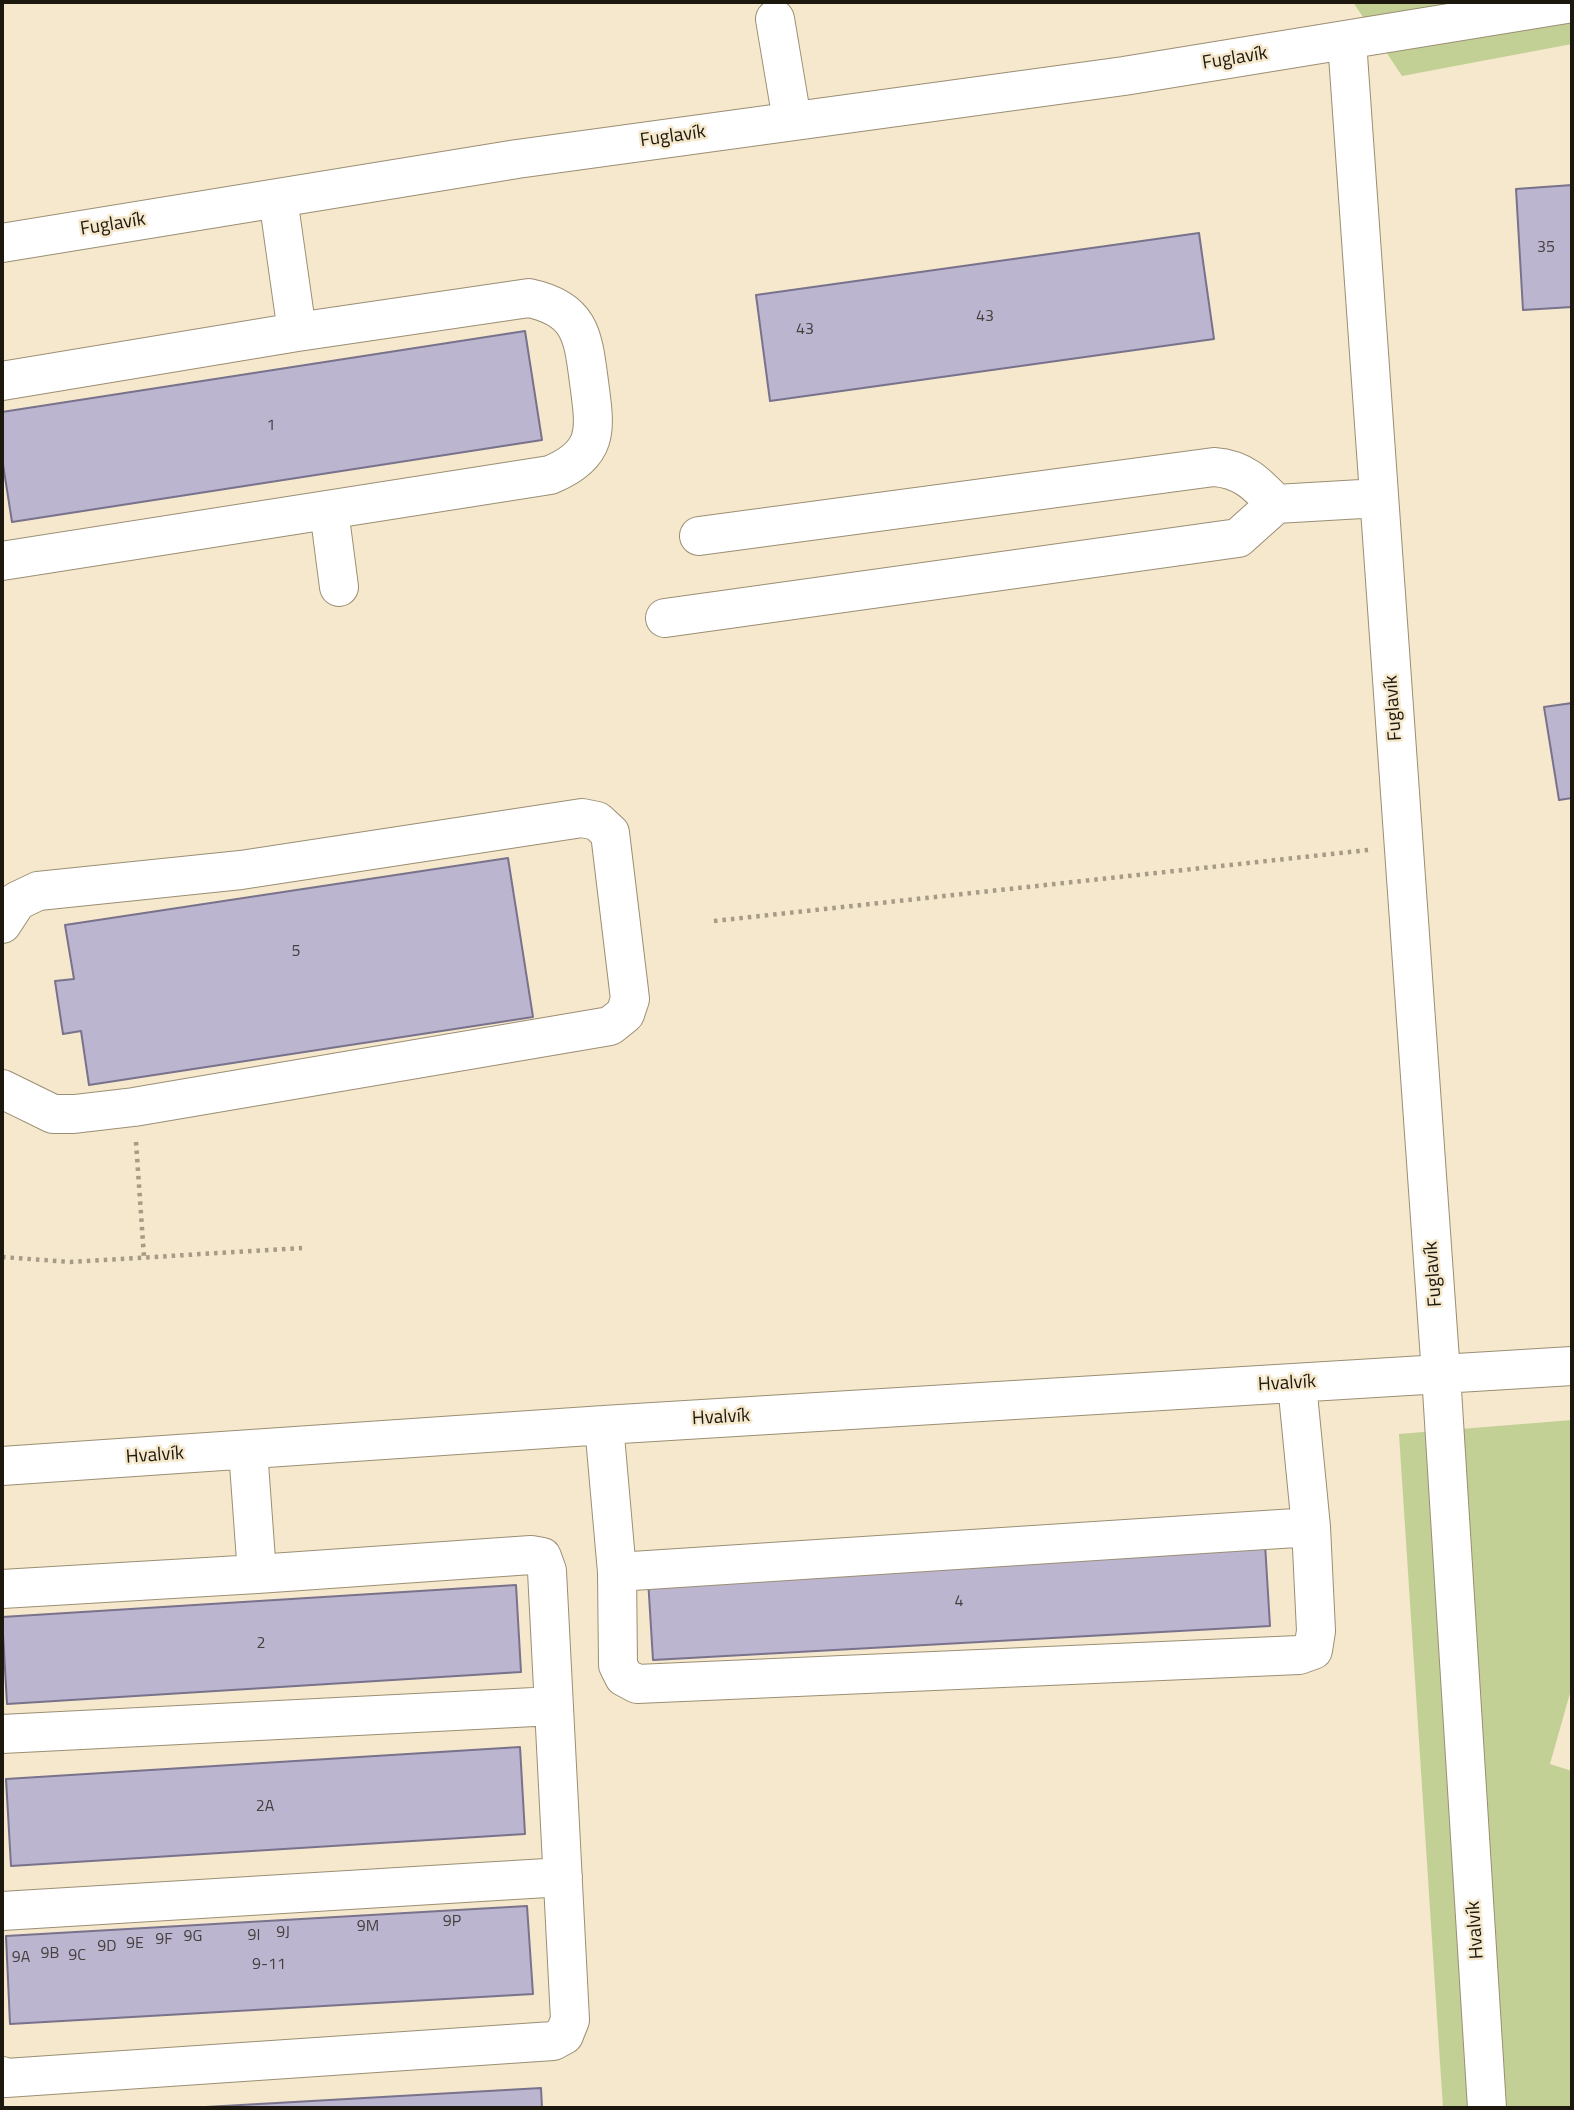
<!DOCTYPE html>
<meta charset="utf-8">
<style>
body{margin:0}
#map{position:relative;width:1574px;height:2110px;overflow:hidden;background:#f5e8cc;font-family:"Titillium Web",sans-serif}
canvas{display:block}
.frame{position:absolute;inset:0;border:4px solid #1d180e;pointer-events:none}
</style>
<div id="map">
<canvas width="1574" height="2110"></canvas>
<div class="frame"></div>
</div>
<script>
const c = document.querySelector('canvas').getContext('2d');
c.lineJoin = 'round';
function paint(path, color) { c.fillStyle = color; c.fill(path, 'evenodd'); }
function trace(path, color, width, dash) { c.strokeStyle = color; c.lineWidth = width; c.lineCap = dash ? 'butt' : 'round'; c.setLineDash(dash || []); c.stroke(path); }
function label(font, color, halo, rows, align = 'center') {
  c.font = font + ' "Titillium Web",sans-serif'; c.lineWidth = 5; c.setLineDash([]); c.textBaseline = 'middle'; c.strokeStyle = halo; c.fillStyle = color; for (const [text, x, y, turn = 0] of rows) {
    c.save(); c.translate(x, y); c.rotate((+turn || 0) * Math.PI / 180); c.textAlign = isNaN(turn) ? turn : align; if (halo) c.strokeText(text, 0, 0); c.fillText(text, 0, 0); c.restore();
  }
}
paint(new Path2D(`
 M1353 2H1572V44L1402 76Z
 M1572 1420V1686L1550 1764 1572 1771V2108H1443L1399 1434Z`), '#c3d095');
const building = new Path2D(`
 M1572 185V307L1523 310 1516 189Z
 M1199 233 1214 339 770 401 756 295Z
 M525 331 542 440 12 522 2 458V412Z
 M1572 703V798L1559 800 1544 707Z
 M508 858 533 1017 89 1085 81 1031 63 1034 55 981 74 979 65 925Z
 M1265 1544 1270 1626 653 1660 648 1579Z
 M516 1585 521 1672 7 1704 2 1617Z
 M520 1747 525 1834 11 1866 6 1779Z
 M527 1906 533 1994 10 2024 6 1936Z
 M541 2088 542 2108H188Z`);
paint(building, '#bcb5d0');
trace(building, '#79728c', 2);
const minor = new Path2D(`
 M775 19 792 120
 M1347 41 1441 1374 1487 2108
 M278 198 297 332
 M2 243 517 159 1124 76 1572 3
 M2 381 297 332 529 298C581 309 583 336 589 382 595 428 601 454 550 475L2 561
 M329 510 339 587
 M699 536 1214 467C1243 469 1257 484 1276 504
 M665 618 1238 538 1276 504 1379 498
 M2 924 17 901 38 891 241 870 582 818 597 821 610 833 630 999 625 1014 610 1026 134 1107 74 1114H53L2 1089
 M604 1425 617 1572 618 1665 624 1677 637 1684 1299 1655 1313 1650 1316 1631 1311 1527 1297 1384
 M2 1466 604 1425 1572 1366
 M617 1572 1311 1527
 M2 1589 257 1574 248 1450
 M2 1734 554 1706
 M2 1911 563 1877
 M2 2076 6 2078 553 2041 564 2035 570 2020 547 1571 542 1557 531 1555 257 1574`);
trace(minor, '#9b8e74', 40);
trace(new Path2D(`
 M714 921 1368 850
 M136 1142 144 1257
 M2 1257 70 1262 302 1248`), '#a59b86', 4.5, [3.5, 5]);
trace(minor, '#fff', 38);
label('16px', '#453f3e', null, [
 ["35",1546,248],
 ["43",985,317],
 ["43",805,330],
 ["1",271,426],
 ["5",296,952],
 ["4",959,1602],
 ["2",261,1644],
 ["2A",265,1807],
 ["9P",452,1922],
 ["9M",368,1927],
 ["9J",283,1933],
 ["9I",254,1936],
 ["9G",193,1937],
 ["9F",164,1940],
 ["9E",135,1944],
 ["9D",107,1947],
 ["9B",50,1954],
 ["9C",77,1956],
 ["9A",21,1958],
 ["9-11",269,1965]
]);
label('19px', '#1d180e', '#f5e8cc', [
 ["Fuglavík",1235,59,-9],
 ["Fuglavík",673,137,-8],
 ["Fuglavík",113,225,-9],
 ["Fuglavík",1394,708,-94],
 ["Fuglavík",1434,1274,-94],
 ["Hvalvík",1287,1384,-3],
 ["Hvalvík",721,1418,-3],
 ["Hvalvík",155,1456,-4],
 ["Hvalvík",1476,1930,-94]
]);
</script>
